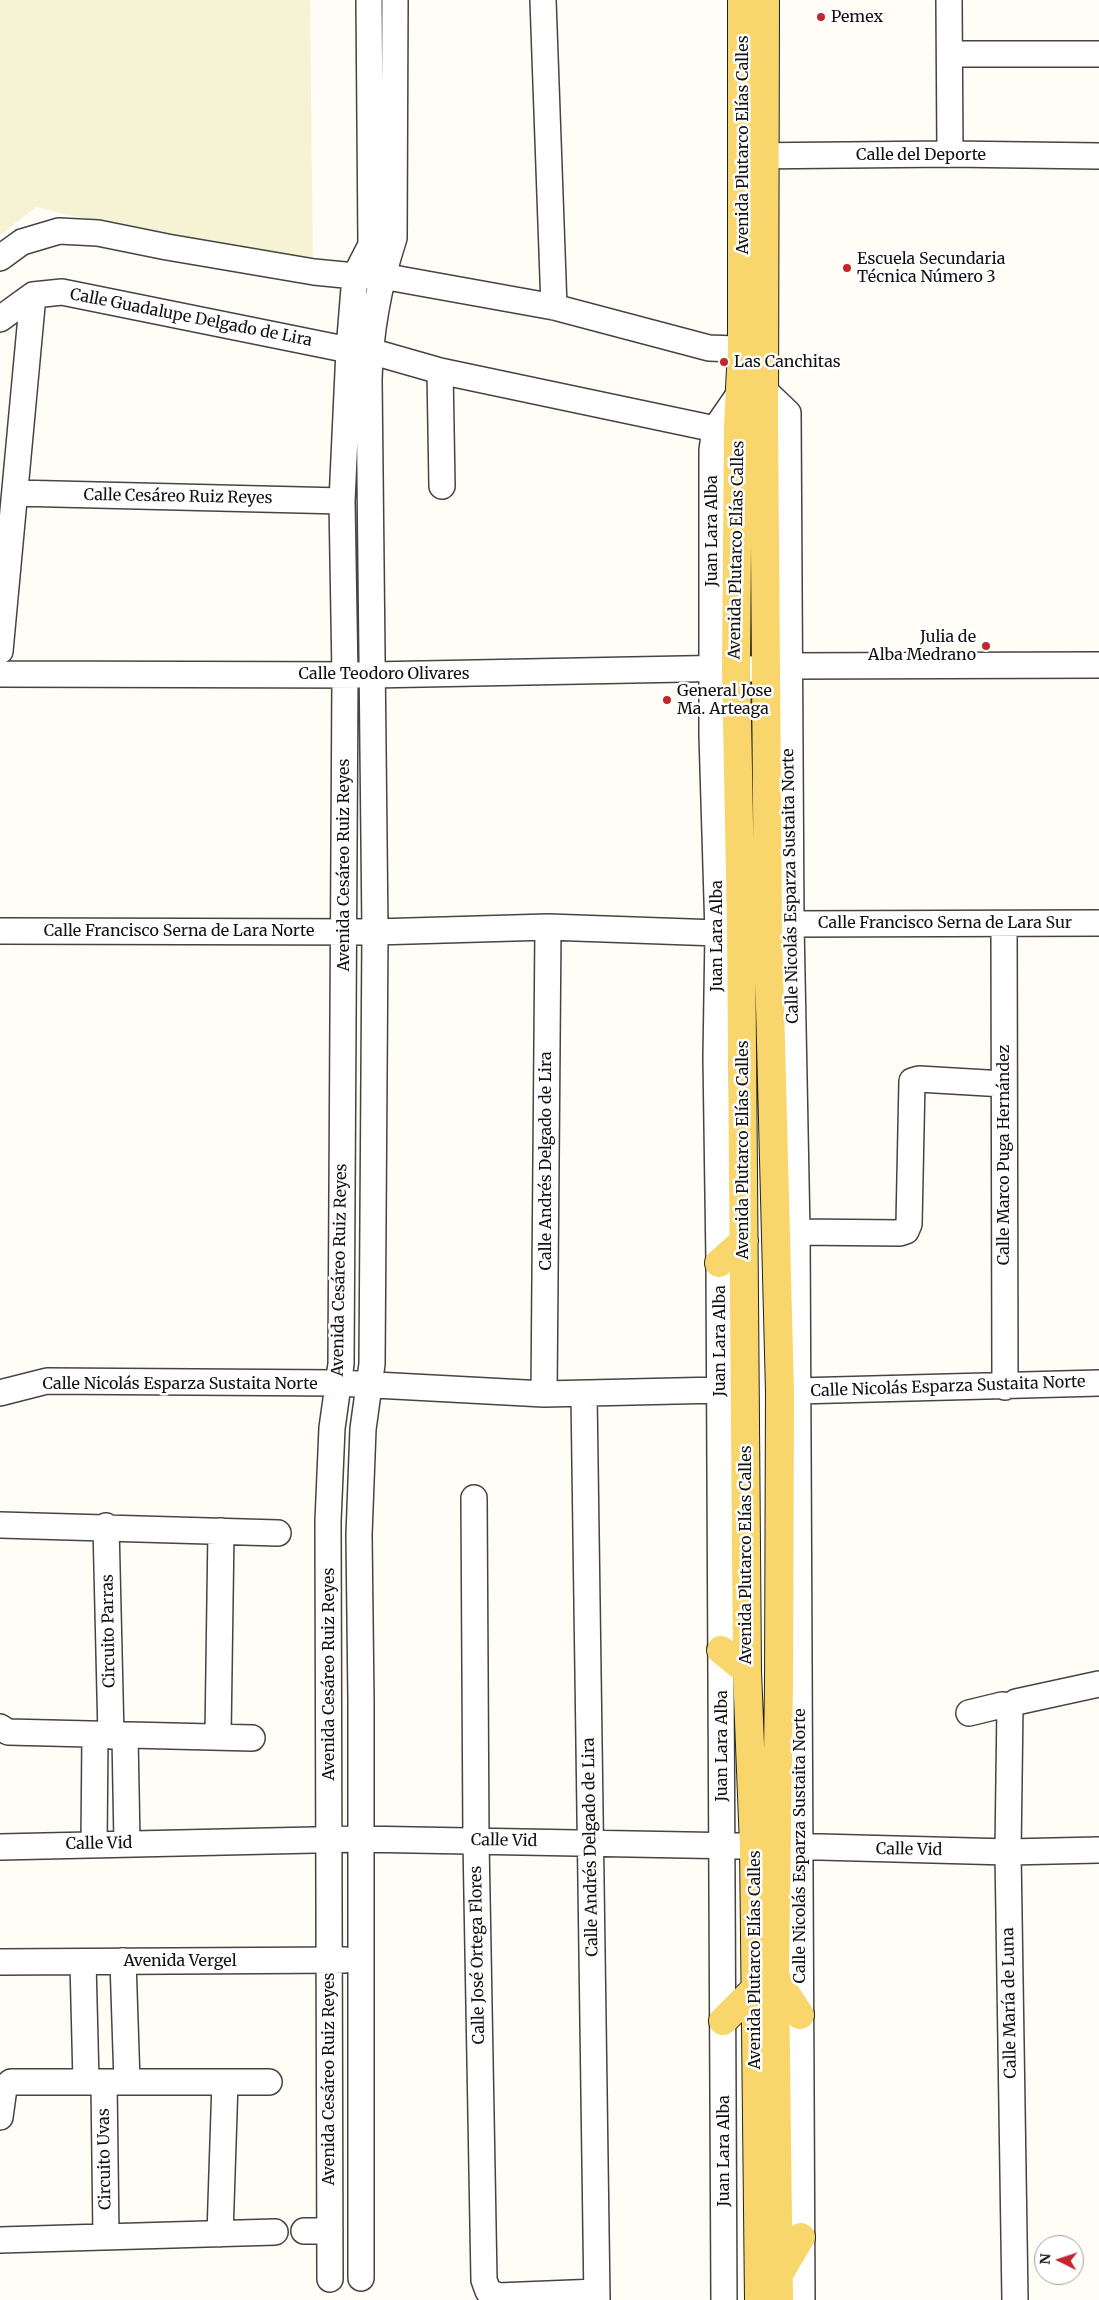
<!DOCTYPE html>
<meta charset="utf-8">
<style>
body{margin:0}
#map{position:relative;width:1099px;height:2300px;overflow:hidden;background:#fffdf5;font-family:Merriweather,serif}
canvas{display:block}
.north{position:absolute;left:1034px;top:2235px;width:50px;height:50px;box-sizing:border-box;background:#fff;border:1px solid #a0a0a0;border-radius:50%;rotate:274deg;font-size:14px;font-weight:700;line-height:20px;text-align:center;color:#111}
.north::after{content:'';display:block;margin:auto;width:18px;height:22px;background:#c4262e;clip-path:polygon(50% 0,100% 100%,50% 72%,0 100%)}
</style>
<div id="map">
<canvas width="1099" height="2300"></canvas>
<div class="north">N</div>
</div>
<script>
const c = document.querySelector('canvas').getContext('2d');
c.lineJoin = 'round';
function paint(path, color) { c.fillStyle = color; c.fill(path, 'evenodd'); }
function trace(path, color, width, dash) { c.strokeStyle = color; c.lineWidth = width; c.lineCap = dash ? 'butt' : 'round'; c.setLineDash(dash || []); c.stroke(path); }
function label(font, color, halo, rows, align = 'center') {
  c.font = font + ' Merriweather,serif'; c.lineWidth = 5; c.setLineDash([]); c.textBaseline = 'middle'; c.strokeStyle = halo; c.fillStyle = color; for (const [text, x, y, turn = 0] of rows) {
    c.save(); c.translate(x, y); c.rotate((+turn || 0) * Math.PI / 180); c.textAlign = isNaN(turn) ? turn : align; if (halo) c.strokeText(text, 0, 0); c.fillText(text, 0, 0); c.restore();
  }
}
paint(new Path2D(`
 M0 0H310L313 273 36 207 0 235Z`), '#f6f3d4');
const minor = new Path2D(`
 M543 0 554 307
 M949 0 950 154
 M950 54H1099
 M744 156 950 154 1099 156
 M0 258 22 242 59 231 98 233 167 247 314 272 355 276H382L554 307 709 348 761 350
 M0 319 33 295 62 292 349 350 370 351 440 371 715 429
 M440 371 442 486
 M764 390 788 413 791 924 797 1232 802 2300
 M15 493 342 501
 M0 651 33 295
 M0 674 371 675 736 668 767 670 789 666 1099 665
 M791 924 1099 923
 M1004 924 1005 1387
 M0 931 375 932 548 927 718 933
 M797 1232 900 1233 906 1231 909 1224 912 1081 919 1079 1004 1084
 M797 1391 1099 1383
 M0 1393 47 1381 338 1383 544 1394 720 1390
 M544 1394 548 927
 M584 1394 597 2300
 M474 1498 476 1841 484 2280 488 2291 498 2296 597 2292
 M0 1525 278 1533
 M106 1526 111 1736
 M1010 1706 1008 1852 1015 2300
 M1010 1706 1016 1702 1099 1684
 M969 1713 1002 1705 1010 1706
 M0 1727 8 1732 252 1738
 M125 1736 127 1843
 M218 1736 221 1531
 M94 1844 95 1736
 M782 1846 1008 1852 1099 1850
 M0 1847 359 1839 740 1846
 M123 1961 127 2082
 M0 1962 345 1960
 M83 1962 86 2082
 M104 2082 106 2237
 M0 2117 4 2088 11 2082H269
 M304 2231H330
 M220 2234 225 2082
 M0 2240 275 2232
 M361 2278V1702L359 1535 363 1429 372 1364 375 932 369 380C370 331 379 284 394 238L395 0
 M330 2279 328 1521 332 1428 341 1364 345 675 342 501 349 350 355 276 371 245 369 0
 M724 2300 719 1263 716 1057 718 933 712 735V450L715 429 742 390`);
const major = new Path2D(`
 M742 0V350L738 426 736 668 741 926 747 1671 754 1845 759 2300
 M765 0 764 419 768 926 780 1392 779 1682 775 1977 779 2300
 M719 1263 744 1241
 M721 1650 747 1671
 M775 1977 800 2015
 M723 2021 754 1990
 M779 2274 801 2237`);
trace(minor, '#444', 28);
trace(major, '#222', 30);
trace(minor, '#fff', 25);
trace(major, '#f9d66b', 28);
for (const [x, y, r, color] of [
 [821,17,5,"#c4262e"],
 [847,268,5,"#c4262e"],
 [724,362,5,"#c4262e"],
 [986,646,5,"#c4262e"],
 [667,700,5,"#c4262e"]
]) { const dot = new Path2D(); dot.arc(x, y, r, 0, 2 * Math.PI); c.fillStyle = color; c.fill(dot); trace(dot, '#fff', 2); }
label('16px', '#111', '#fff', [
 ["Pemex",831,17],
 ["Escuela Secundaria",857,259],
 ["Técnica Número 3",857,277],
 ["Las Canchitas",734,362],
 ["Julia de",976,637,"right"],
 ["Alba Medrano",976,655,"right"],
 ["General Jose",677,691],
 ["Ma. Arteaga",677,709]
], 'left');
label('16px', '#111', '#fff', [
 ["Avenida Plutarco Elías Calles",743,145,-90],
 ["Calle del Deporte",921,155],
 ["Calle Guadalupe Delgado de Lira",191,318,11],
 ["Calle Cesáreo Ruiz Reyes",178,497,1],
 ["Juan Lara Alba",712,531,-90],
 ["Avenida Plutarco Elías Calles",737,550,-89],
 ["Calle Teodoro Olivares",384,674],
 ["Avenida Cesáreo Ruiz Reyes",344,865,-90],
 ["Calle Nicolás Esparza Sustaita Norte",791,886,-91],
 ["Calle Francisco Serna de Lara Sur",945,923],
 ["Calle Francisco Serna de Lara Norte",179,931],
 ["Juan Lara Alba",717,936,-90],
 ["Avenida Plutarco Elías Calles",743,1150,-90],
 ["Calle Marco Puga Hernández",1004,1155,-90],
 ["Calle Andrés Delgado de Lira",546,1161,-90],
 ["Avenida Cesáreo Ruiz Reyes",340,1270,-89],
 ["Juan Lara Alba",720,1341,-90],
 ["Calle Nicolás Esparza Sustaita Norte",180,1384],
 ["Calle Nicolás Esparza Sustaita Norte",948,1387,-2],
 ["Avenida Plutarco Elías Calles",746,1555,-90],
 ["Circuito Parras",109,1631,-91],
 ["Avenida Cesáreo Ruiz Reyes",329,1674,-90],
 ["Juan Lara Alba",722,1746,-90],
 ["Calle Vid",504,1841,1],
 ["Calle Vid",99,1844,-1],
 ["Calle Nicolás Esparza Sustaita Norte",800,1846,-90],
 ["Calle Andrés Delgado de Lira",591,1847,-91],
 ["Calle Vid",909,1850,1],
 ["Calle José Ortega Flores",478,1955,-91],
 ["Avenida Plutarco Elías Calles",755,1960,-90],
 ["Avenida Vergel",180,1961],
 ["Calle María de Luna",1010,2003,-91],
 ["Avenida Cesáreo Ruiz Reyes",329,2079,-90],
 ["Juan Lara Alba",724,2151,-90],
 ["Circuito Uvas",105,2159,-91]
]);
</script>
